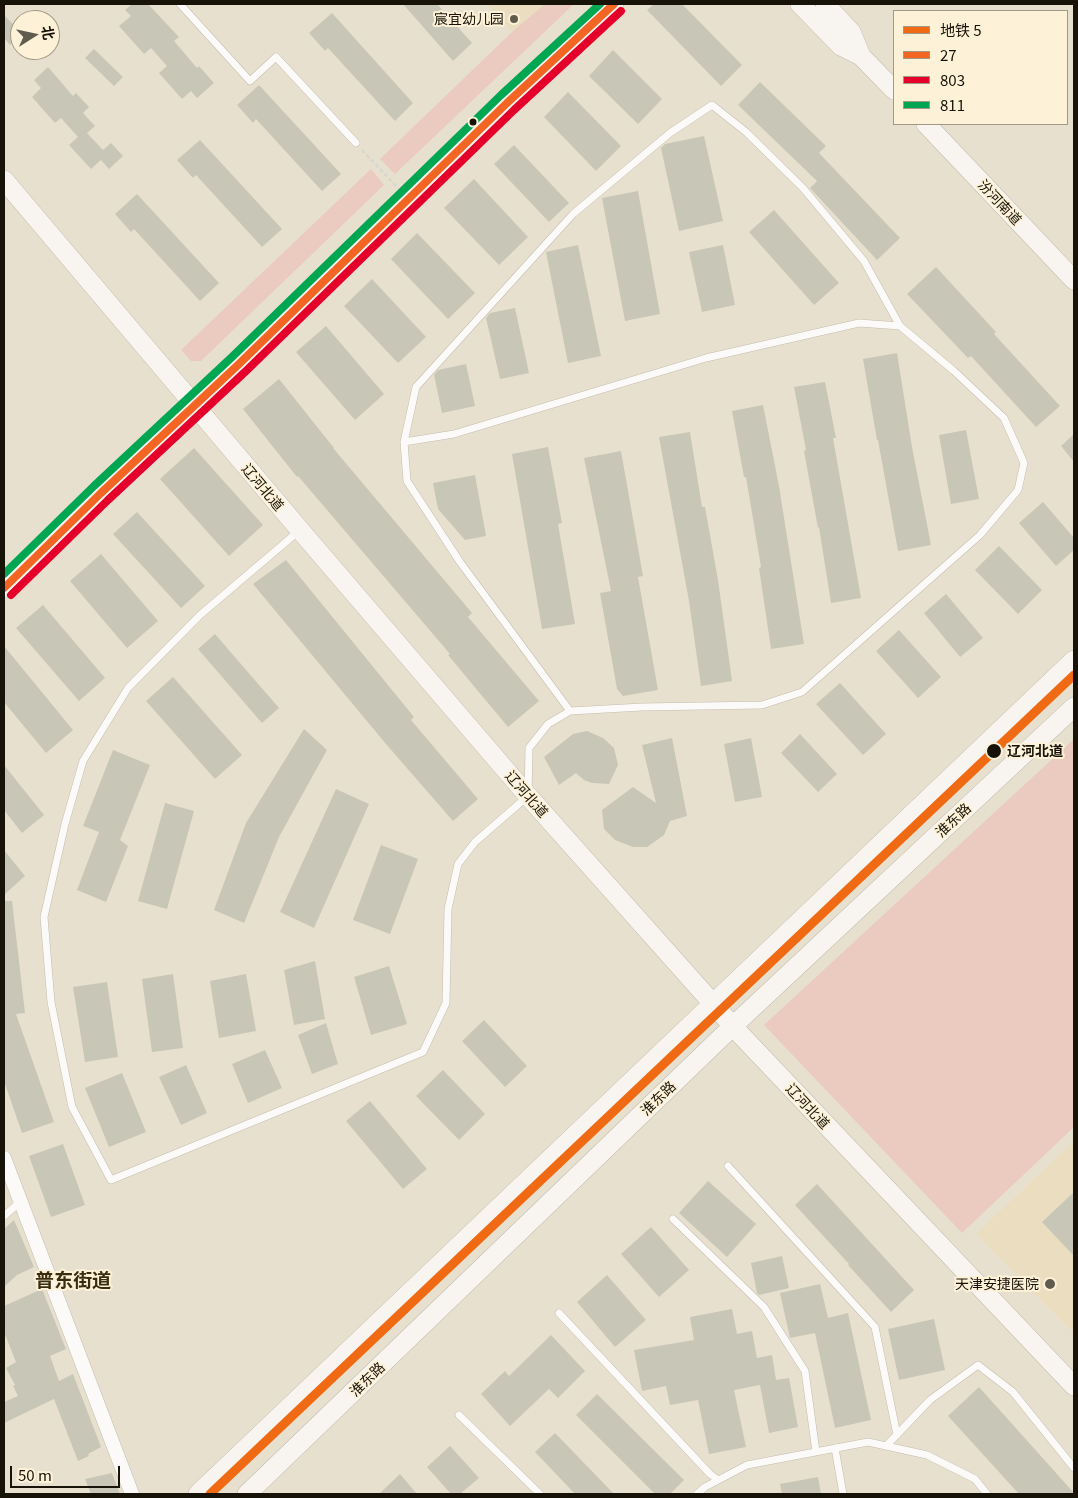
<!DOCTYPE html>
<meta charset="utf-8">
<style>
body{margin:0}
#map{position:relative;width:1078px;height:1498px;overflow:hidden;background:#e8e0ce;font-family:Georgia,"Noto Sans SC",serif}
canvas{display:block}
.frame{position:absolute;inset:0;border:5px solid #181308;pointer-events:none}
.legend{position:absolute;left:893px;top:10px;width:175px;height:115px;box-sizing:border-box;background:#fdf1d8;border:1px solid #a19885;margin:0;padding:6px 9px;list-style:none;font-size:15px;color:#181308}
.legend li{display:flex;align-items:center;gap:10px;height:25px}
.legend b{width:25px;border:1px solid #a19885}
.north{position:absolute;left:10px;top:10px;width:50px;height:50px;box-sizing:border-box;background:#fdf1d8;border:1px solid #a19885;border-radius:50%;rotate:80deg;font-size:14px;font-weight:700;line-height:20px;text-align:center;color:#181308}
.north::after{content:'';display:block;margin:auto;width:18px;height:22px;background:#615b4d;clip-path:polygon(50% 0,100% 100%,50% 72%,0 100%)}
.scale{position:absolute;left:10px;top:1466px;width:110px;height:22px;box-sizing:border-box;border:2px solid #181308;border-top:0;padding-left:6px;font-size:15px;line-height:18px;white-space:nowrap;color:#181308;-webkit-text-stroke:4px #fdf1d8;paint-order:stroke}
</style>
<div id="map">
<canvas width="1078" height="1498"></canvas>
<div class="frame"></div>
<ul class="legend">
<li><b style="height:6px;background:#f06a13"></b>地铁 5</li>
<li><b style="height:6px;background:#f26522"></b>27</li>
<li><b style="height:6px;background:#e4002b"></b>803</li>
<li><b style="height:6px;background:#00a651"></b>811</li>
</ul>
<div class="north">北</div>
<div class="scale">50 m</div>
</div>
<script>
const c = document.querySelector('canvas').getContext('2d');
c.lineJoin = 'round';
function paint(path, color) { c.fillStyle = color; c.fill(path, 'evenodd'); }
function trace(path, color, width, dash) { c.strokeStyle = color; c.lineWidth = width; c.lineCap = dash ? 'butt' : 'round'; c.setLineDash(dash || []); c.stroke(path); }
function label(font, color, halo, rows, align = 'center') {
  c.font = font + ' Georgia,"Noto Sans SC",serif'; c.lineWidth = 4; c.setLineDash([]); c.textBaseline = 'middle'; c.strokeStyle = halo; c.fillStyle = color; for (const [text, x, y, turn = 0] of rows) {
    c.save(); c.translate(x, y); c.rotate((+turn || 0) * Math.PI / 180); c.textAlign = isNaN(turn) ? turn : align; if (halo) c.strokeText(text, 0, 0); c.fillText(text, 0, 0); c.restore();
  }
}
paint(new Path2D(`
 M487 4H545L512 32Z
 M1074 1141V1334L976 1234Z`), '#ebdec0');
paint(new Path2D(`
 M545 4H574L395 174 380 159 512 32Z
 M371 169 384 185 201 361H191L181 350Z
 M1074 739V1127L962 1233 764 1025Z`), '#ebcabf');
paint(new Path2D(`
 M132 4H148L179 37 174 41 197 68 199 66 214 83 197 98 191 91 182 99 159 73 167 66 151 48 144 54 119 26 131 16 125 10Z
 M403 4H437L472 43 453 61Z
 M654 4H682L742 65 721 86 647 10Z
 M332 13 413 103 395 121 328 48 325 51 309 33Z
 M4 15 20 31V35L10 45 4 38Z
 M94 49 123 77 114 86 85 58Z
 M613 50 662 99 638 124 589 76Z
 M48 67 73 96 76 93 89 107 83 113 95 126 87 133 103 150 111 143 123 156 109 169 101 160 91 169 69 145 78 137 61 118 55 123 32 97 41 88 34 80Z
 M760 82 826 146 819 153 900 238 877 260 810 188 817 181 738 105Z
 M259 85 341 174 322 191 256 119 253 123 237 105Z
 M568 92 621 146 596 171 544 117Z
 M704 136 723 221 679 231 661 148 665 144Z
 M200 140 282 229 262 247 196 175 193 178 177 160Z
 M514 145 569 203 549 222 494 164Z
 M474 179 528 237 499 265 444 208Z
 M638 191 660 314 625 321 602 198Z
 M137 194 219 283 200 301 134 229 131 232 115 214Z
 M774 210 839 283 814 305 749 232Z
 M417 233 475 293 448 319 391 259Z
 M578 245 601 356 568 363 546 252Z
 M723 245 735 305 702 312 689 252Z
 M936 267 996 332 994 334 1060 406 1036 427 971 356 968 358 907 294Z
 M372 279 426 337 398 363 344 306Z
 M515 308 529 373 500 379 486 318 490 313Z
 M326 326 384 394 355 420 296 352Z
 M897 353 912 447 931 545 898 551 878 440H877L863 359Z
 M466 364 475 406 442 413 434 375 438 370Z
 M279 379 334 448H333L472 613 468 617 539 701 508 727 448 655 450 654 298 476 297 477 243 409Z
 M825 382 836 438H833L861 598 831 603 819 527 818 528 804 451 806 450 794 387Z
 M763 405 779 486 804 644 771 649 759 568 761 567 746 477H744L732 411Z
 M966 430 979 499 951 504 939 435Z
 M690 432 702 507H705L718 580 732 681 701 686 689 601 659 437Z
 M1074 434V462L1061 446Z
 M548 447 562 523 558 524 575 624 542 629 512 454Z
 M194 448 263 525 229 556 160 479Z
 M621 451 643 576 638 577 658 690 623 696 617 689 600 593 611 591 584 458Z
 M475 475 486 536 465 540 438 509 433 483Z
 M1043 502 1074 538V550L1056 566 1019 523Z
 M137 512 205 586 181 608 113 534Z
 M999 546 1042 590 1018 614 975 570Z
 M101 554 158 621 127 648 70 581Z
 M286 560 414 717 411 720 478 799 453 821 386 744 253 584Z
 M946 594 983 638 960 657 924 613Z
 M43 605 105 678 79 701 16 628Z
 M899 630 941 677 918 698 876 651Z
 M215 634 279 708 262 723 198 649Z
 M4 646 73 730 46 753 4 702Z
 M173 677 242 755 215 779 146 701Z
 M840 683 886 734 863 755 816 704Z
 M304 729 327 750 279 837 244 923 214 910 246 823Z
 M587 731 603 738 614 748 618 765 609 784 592 783 584 780 576 773 559 785 544 757 573 734Z
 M800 734 837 774 818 792 781 753Z
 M672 738 687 816 670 821 664 835 647 847H633L615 840 604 829 602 810 633 787 656 803 642 745Z
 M751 738 762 797 735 802 724 744Z
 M113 750 150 765 120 840 128 846 106 902 77 890 99 832 83 826Z
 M4 765 44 815 22 833 4 810Z
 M336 789 369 804 314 928 280 912Z
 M165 803 194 811 167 909 138 901Z
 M381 845 418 859 390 934 353 920Z
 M4 850 25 876 4 895Z
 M4 901H12L25 1013 16 1014 54 1122 22 1133 4 1081Z
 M315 961 325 1019 294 1025 284 970Z
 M389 966 407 1024 371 1035 354 977Z
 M173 974 183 1048 152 1052 142 979Z
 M246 974 256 1031 219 1038 210 981Z
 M107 982 118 1057 85 1062 73 987Z
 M484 1020 527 1066 505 1087 462 1041Z
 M326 1023 338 1064 312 1074 298 1035Z
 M265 1050 282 1088 248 1103 232 1064Z
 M186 1065 207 1113 181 1125 159 1077Z
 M443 1070 485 1114 459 1140 416 1096Z
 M122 1073 146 1132 109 1147 85 1088Z
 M370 1101 427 1169 403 1189 346 1121Z
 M63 1144 85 1205 51 1217 29 1156Z
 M708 1181 756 1224 727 1257 679 1213Z
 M817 1184 914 1290 891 1312 848 1265 849 1264 795 1205Z
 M1074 1192V1256L1042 1222Z
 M14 1220 34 1267 17 1275 4 1287V1229Z
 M651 1227 689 1270 659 1297 621 1254Z
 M782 1256 789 1288 759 1295 757 1293 751 1263Z
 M607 1275 646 1320 615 1347 577 1302Z
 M820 1284 828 1318 848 1313 871 1420 835 1428 815 1333 790 1338 780 1293Z
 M42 1289 66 1349 50 1356 59 1381 73 1374 101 1447 88 1454 89 1456 78 1461 54 1399 4 1423V1402L18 1396 13 1386 15 1385 6 1368 16 1362 4 1332V1306Z
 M732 1309 737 1334 752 1331 757 1358 772 1355 776 1380 789 1378 798 1427 769 1433 760 1385 734 1390 746 1447 709 1454 698 1400 670 1405 666 1386 642 1391 634 1350 694 1340 690 1317Z
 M934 1319 945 1370 899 1380 888 1329Z
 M551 1335 585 1371 558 1398 549 1389 510 1426 481 1394 505 1371 509 1376Z
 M979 1387 1074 1493V1494H1019L948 1416Z
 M597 1394 684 1480 670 1494H655L576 1415Z
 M555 1433 614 1494H575L535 1452Z
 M450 1446 479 1478 460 1494H451L427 1467Z
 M112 1473 120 1494H91L85 1479Z
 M400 1474 417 1494H379Z
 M818 1477 821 1494H782L780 1484Z`), '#c8c6b7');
const lane = new Path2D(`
 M180 4 250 81 276 57 356 143
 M300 530 200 615 128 688 83 761 65 824 44 917 51 1002 72 1107 111 1180 423 1052 446 1003 448 909 458 864 475 842 528 796 529 748 548 724 570 711 642 707 762 705 802 692 980 535 1018 490 1024 463 1004 418 954 371 900 326 859 323 706 358 454 434 404 442
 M570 711 460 562 407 481 404 442 416 387 573 214 670 133 712 105 746 132 803 188 864 261 900 326
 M728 1166 875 1327 897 1435
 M4 1216 20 1202
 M673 1219 764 1307 805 1371 816 1452
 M559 1313 710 1474 718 1480
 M459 1415 540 1494
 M886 1446 930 1400 978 1365 1013 1392 1074 1468
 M835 1448 843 1494
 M697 1494 705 1487 747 1465 868 1442 927 1455 975 1479 987 1494`);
const street = new Path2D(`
 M4 1158 132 1494`);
const secondary = new Path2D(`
 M800 4 841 46 861 56
 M825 4 851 32 861 56 894 90
 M926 124 1074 280
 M4 180 300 530 528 796 740 1034 1074 1386
 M4 588 101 493 239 364 507 103 614 4
 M198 1494 1074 660
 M247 1494 733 1026 1074 707`);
trace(lane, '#c2bcae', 8);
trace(street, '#c2bcae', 15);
trace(secondary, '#c2bcae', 20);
trace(new Path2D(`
 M362 150 398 188`), '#d8d6d1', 2.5, [4, 2.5]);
trace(lane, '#fcfaf8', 7);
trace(street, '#fcfaf8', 14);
trace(secondary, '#f8f5f1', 19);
trace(new Path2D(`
 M4 588 101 493 239 364 507 103 614 4`), '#f26522', 8);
trace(new Path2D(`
 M11 595 108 500 246 371 514 110 621 11`), '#e4002b', 8);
trace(new Path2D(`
 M4 574 94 486 232 357 500 96 600 4`), '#00a651', 8);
trace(new Path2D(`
 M210 1494 1074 675`), '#f06a13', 9);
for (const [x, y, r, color] of [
 [514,19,5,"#615b4d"],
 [473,122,4.5,"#181308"],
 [994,751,8,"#181308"],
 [1050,1284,6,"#615b4d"]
]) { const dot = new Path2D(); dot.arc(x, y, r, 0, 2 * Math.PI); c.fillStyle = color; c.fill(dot); trace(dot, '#fdf1d8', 2); }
label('14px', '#181308', '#fdf1d8', [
 ["宸宜幼儿园",504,19],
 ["天津安捷医院",1039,1284]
], 'right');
label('14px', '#181308', '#fdf1d8', [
 ["汾河南道",1000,202,47],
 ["辽河北道",263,487,50],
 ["辽河北道",527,794,49],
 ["淮东路",953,820,-43],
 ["淮东路",658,1098,-44],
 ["辽河北道",808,1106,47],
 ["淮东路",367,1379,-44]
]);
label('bold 14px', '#181308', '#fdf1d8', [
 ["辽河北道",1007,751]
], 'left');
label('bold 19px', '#382c11', '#fdf1d8', [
 ["普东街道",73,1280]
]);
</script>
